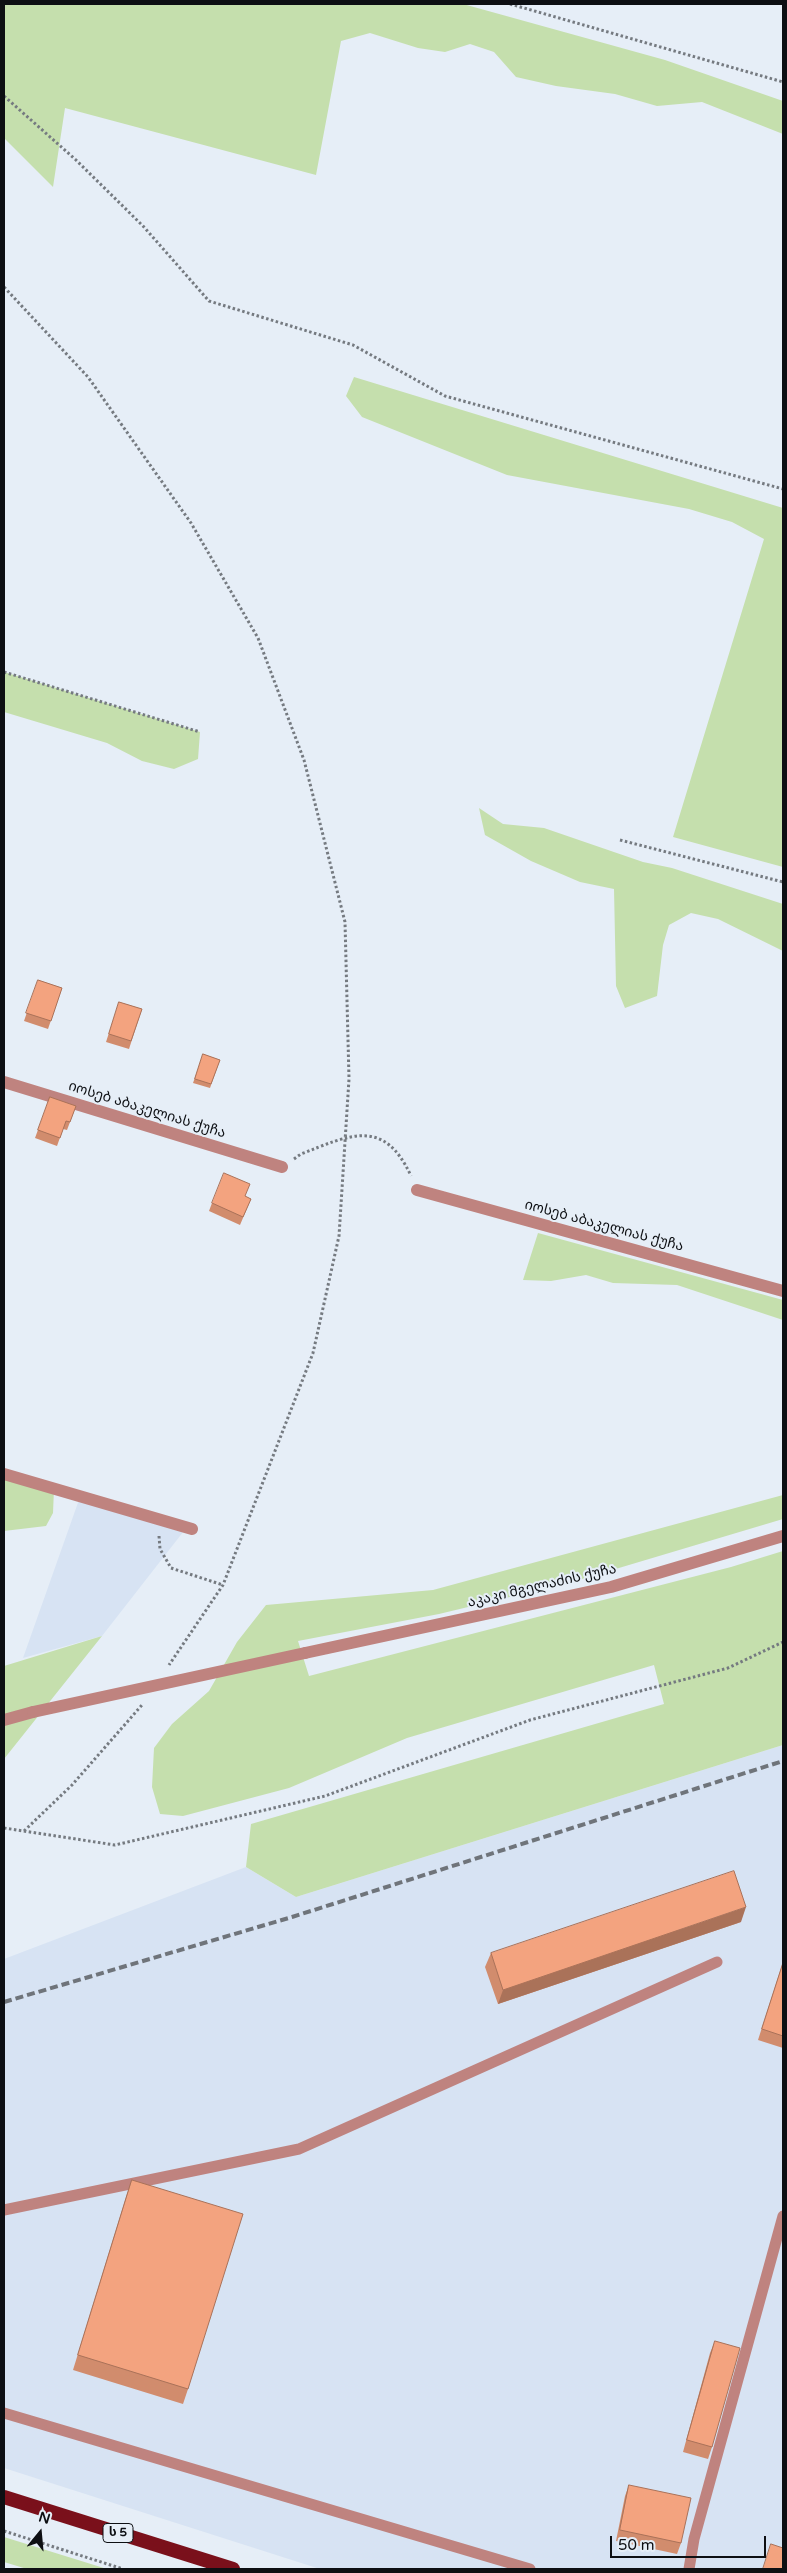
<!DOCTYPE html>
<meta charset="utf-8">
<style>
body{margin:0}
#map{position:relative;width:787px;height:2573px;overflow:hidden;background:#e6eef7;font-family:"Varela Round",sans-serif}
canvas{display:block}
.frame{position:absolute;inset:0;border:5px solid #0d0f13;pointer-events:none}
.north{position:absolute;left:15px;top:2508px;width:50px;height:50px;-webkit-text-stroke:4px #e6eef7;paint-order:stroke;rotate:17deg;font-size:14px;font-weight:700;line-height:20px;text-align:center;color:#0d0f13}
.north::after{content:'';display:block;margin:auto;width:18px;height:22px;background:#0d0f13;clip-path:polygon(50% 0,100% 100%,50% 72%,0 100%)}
.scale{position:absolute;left:610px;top:2536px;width:156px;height:22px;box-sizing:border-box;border:2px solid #0d0f13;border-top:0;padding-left:6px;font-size:15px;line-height:18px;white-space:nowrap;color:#0d0f13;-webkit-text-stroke:4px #e6eef7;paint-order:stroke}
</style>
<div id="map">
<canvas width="787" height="2573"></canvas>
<div class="frame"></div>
<div class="north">N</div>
<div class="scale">50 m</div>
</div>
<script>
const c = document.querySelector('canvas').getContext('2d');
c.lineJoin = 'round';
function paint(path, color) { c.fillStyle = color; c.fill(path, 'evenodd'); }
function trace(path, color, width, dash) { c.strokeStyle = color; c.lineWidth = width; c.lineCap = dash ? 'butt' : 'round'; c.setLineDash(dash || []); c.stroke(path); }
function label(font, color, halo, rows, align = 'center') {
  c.font = font + ' "Varela Round","Noto Sans Georgian",sans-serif'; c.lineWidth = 4; c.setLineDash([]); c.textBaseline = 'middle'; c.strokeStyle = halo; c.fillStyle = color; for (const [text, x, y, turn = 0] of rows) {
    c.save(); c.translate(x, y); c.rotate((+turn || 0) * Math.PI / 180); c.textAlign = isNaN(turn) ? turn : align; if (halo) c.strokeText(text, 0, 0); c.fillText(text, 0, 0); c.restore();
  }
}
paint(new Path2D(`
 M80 1497 187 1527 102 1636 23 1658Z
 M783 1745V2569H320L4 2468V1959L246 1867 296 1897Z`), '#d7e3f3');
paint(new Path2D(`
 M4 4H463L665 60 783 101V134L702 102 657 106 615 94 556 86 516 77 494 52 470 44 445 52 418 48 370 33 341 41 316 175 65 108 53 187 4 138Z
 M354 377 783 508V867L673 837 764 539 732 522 689 509 507 475 362 417 346 396Z
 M4 672 200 732 198 759 174 769 142 761 107 743 4 712Z
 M479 808 503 824 544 828 643 862 672 868 783 904V951L718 919 691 913 669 925 663 945 657 996 625 1008 616 986 614 889 580 882 531 861 485 835Z
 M538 1233 783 1300V1320L677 1285 613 1283 586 1275 551 1281 523 1280Z
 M4 1474 54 1489 53 1513 46 1526 4 1531Z
 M783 1495V1519L572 1582 439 1614 298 1641 309 1676 731 1567 783 1551V1745L296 1897 246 1867 251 1824 664 1704 654 1665 407 1738 289 1788 183 1816 160 1814 152 1787 154 1748 172 1724 209 1691 237 1642 266 1605 433 1590Z
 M102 1636 4 1759V1666Z
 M4 2537 107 2569H27L4 2562Z`), '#c5dfad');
trace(new Path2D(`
 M510 4 783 82
 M4 96 76 160 143 226 209 301 353 345 445 396 783 489
 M4 287 88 377 191 523 258 638 304 760 345 922 349 1079 339 1236 313 1353 223 1585 169 1665
 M4 672 200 732
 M620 840 783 882
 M294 1159 301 1154C350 1135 384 1117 411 1176
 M159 1536 160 1549 171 1568 223 1585
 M4 1828 115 1845 325 1796 530 1720 728 1668 783 1642
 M24 1831 72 1785 142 1705
 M4 2531 123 2569`), '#757a80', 3, [2.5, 2.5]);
trace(new Path2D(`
 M4 2210 299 2149 717 1962
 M4 2413 530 2569
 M689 2569 694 2539 783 2216`), '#bf837f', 11);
trace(new Path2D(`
 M4 1082 282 1167
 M417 1190 783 1291
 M4 1474 192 1529`), '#bf837f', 12);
trace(new Path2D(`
 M305 1653 611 1587 783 1536
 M4 1720 33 1712`), '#bf837f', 12);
trace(new Path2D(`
 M4 2497 233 2569`), '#7a101b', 14);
trace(new Path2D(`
 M4 2002 292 1917 783 1761`), '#6f747a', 4, [8, 4]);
trace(new Path2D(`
 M33 1712 305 1653`), '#bf837f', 12);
paint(new Path2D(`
 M38 980 62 988 48 1029 24 1021Z
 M119 1002 142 1009 129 1049 106 1042Z
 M203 1054 220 1060 210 1088 193 1083Z
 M50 1097 76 1106 67 1130 63 1129 57 1146 35 1138Z
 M245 1196 251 1199 240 1225 209 1211 212 1203Z
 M741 1922 498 2004 485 1967 491 1953Z
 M783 1962V2048L758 2040Z
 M132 2180 188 2389 183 2404 73 2370 127 2194Z
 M715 2341 712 2447 708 2459 683 2452 710 2353Z
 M629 2485 681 2543 677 2554 616 2541 625 2496Z`), '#d18c6d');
paint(new Path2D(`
 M746 1907 741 1922 498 2004 503 1990Z`), '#aa7259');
const building = new Path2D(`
 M38 980 62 988 51 1021 26 1013Z
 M119 1002 142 1009 131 1041 109 1034Z
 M203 1054 220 1060 211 1084 195 1079Z
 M50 1097 76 1106 70 1122 66 1121 60 1138 38 1130Z
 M224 1173 250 1184 245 1196 251 1199 243 1217 212 1203Z
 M734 1871 746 1907 503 1990 491 1953Z
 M783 1963V2036L762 2029Z
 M132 2180 243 2214 188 2389 78 2355Z
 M715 2341 740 2348 712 2447 687 2440Z
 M629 2485 691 2498 681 2543 620 2530Z
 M771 2544 783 2548V2569H763Z`);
paint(building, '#f3a37f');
trace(building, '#aa7259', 1);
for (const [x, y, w] of [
 [118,2533,30]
]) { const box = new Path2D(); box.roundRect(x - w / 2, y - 9.5, w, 19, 4); c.fillStyle = '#e6eef7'; c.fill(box); trace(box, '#0d0f13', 1); }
label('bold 12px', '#0d0f13', null, [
 ["ს 5",118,2533]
]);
label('14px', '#0d0f13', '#e6eef7', [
 ["იოსებ აბაკელიას ქუჩა",147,1110,17],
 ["იოსებ აბაკელიას ქუჩა",604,1226,15],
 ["აკაკი მგელაძის ქუჩა",542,1586,-13]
]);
</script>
